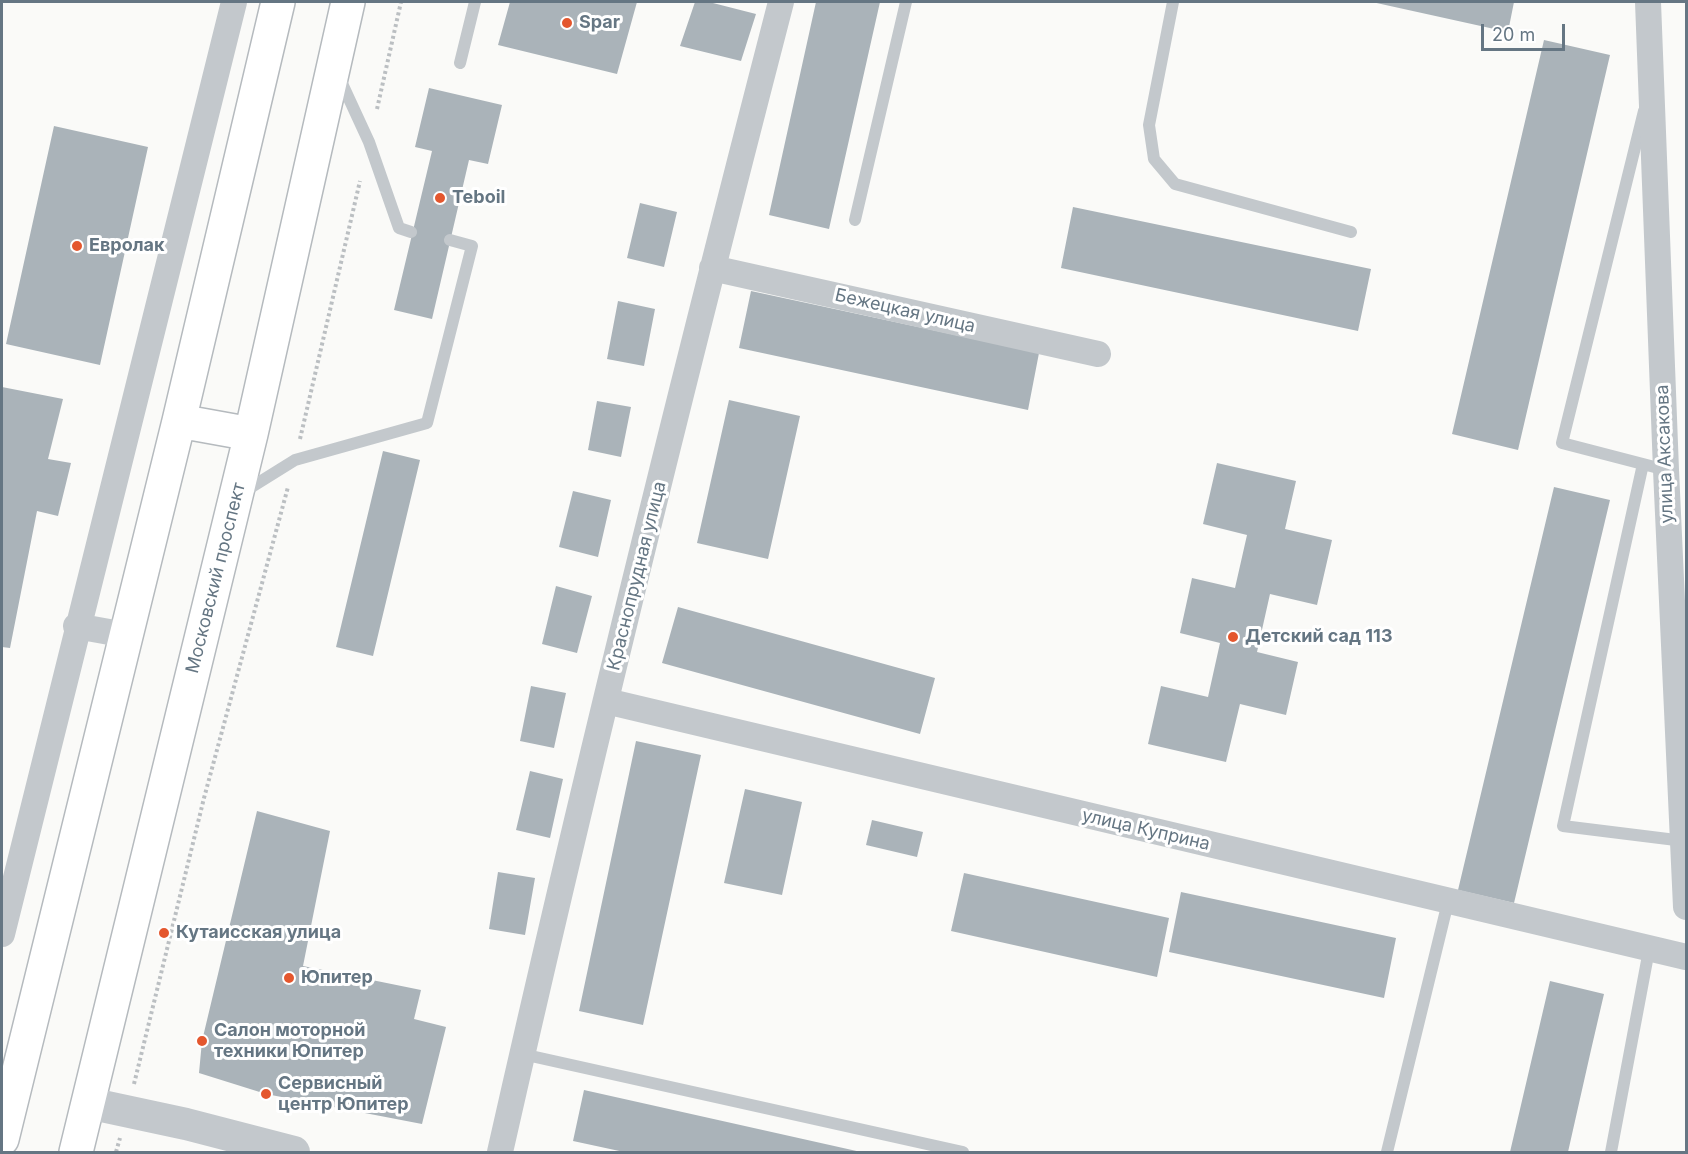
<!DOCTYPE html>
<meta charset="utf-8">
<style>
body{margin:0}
#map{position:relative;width:1688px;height:1154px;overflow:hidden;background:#fafaf8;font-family:Inter,sans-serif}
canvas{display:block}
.frame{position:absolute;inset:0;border:3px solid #657683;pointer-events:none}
.scale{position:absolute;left:1481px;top:24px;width:84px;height:27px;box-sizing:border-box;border:3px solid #657683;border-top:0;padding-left:8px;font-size:18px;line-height:21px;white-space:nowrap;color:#657683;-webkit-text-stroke:4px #fff;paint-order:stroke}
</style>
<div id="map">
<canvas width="1688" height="1154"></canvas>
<div class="frame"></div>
<div class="scale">20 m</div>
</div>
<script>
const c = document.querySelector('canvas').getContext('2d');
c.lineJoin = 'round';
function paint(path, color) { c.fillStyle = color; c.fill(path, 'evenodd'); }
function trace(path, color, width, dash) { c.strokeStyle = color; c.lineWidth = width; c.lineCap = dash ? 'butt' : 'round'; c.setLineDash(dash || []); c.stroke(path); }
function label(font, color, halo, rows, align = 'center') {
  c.font = font + ' Inter,sans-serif'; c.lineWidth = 6; c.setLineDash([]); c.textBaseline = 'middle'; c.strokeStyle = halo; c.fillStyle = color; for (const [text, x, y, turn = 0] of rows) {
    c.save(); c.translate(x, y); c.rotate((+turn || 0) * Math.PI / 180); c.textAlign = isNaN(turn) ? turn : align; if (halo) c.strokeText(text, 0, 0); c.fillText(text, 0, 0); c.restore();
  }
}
paint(new Path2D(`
 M510 2H637L617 74 498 45Z
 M695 2H709L756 14 741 61 680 46Z
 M816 2H880L829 229 769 215Z
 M1372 2H1514L1508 32Z
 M1544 40 1610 55 1518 450 1452 434Z
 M429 88 502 105 488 164 469 160 432 319 394 310 432 151 415 147Z
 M54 126 148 147 100 365 6 344Z
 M640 203 677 212 664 267 627 258Z
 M1073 207 1371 269 1358 331 1061 268Z
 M751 291 1039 353 1028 410 739 348Z
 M618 301 655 309 644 366 607 359Z
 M2 387 63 399 48 459 71 463 58 516 37 511 10 648 2 647Z
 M729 400 800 416 768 559 697 543Z
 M597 401 631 407 621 457 588 450Z
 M383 451 420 460 373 656 336 647Z
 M1217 463 1296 481 1285 529 1332 540 1317 605 1270 594 1257 652 1298 662 1286 715 1240 704 1226 762 1148 744 1161 686 1208 697 1220 643 1180 633 1192 578 1235 588 1247 535 1203 524Z
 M1554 487 1610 500 1514 903 1458 890Z
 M573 491 611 500 598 557 559 547Z
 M556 586 592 596 577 653 542 644Z
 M678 607 935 678 920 734 662 663Z
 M531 686 566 693 554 748 520 741Z
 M636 741 701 755 643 1025 579 1011Z
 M530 771 563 779 550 838 516 830Z
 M745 789 802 802 782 895 724 883Z
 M257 811 330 831 303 966 421 990 414 1019 446 1027 422 1124 266 1094 199 1073 202 1041Z
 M872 820 923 832 917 857 866 845Z
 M498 872 535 878 525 935 489 929Z
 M964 873 1169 918 1157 977 951 931Z
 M1181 892 1396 938 1384 998 1169 952Z
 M1550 981 1604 994 1591 1050 1568 1152H1510Z
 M584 1090 861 1152H624L573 1141Z`), '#aab3b9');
const primary = new Path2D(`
 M179 421 251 434
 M2 1139 179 421 278 2
 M76 1152 251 434 348 2`);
trace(primary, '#b5babe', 36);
trace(new Path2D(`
 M377 109 401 2
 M300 439 360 181
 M134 1084 204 798 288 487
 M116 1152 120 1138`), '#bbbfc2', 4, [3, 3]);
trace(new Path2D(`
 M1173 2 1149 125 1154 159 1175 184 1351 232
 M460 63 475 2
 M339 77 369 142 399 228 411 232
 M1644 111 1562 443 1666 470
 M855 220 906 2
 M1643 464 1563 826 1684 841
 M242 493 295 460 427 423 472 246 450 240
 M522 1054 963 1152
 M1387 1152 1448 902
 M1611 1152 1649 950`), '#c3c8cc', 12);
trace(new Path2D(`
 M1648 2 1666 470 1686 907
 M712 268 1098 354
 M76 626 126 635
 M606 701 1686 957
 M2 934 234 2
 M500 1152C587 767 682 384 781 2`), '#c3c8cc', 26);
trace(new Path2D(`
 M88 1103 186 1124 294 1152`), '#c3c8cc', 32);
trace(primary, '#fff', 33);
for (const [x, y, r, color] of [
 [567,23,6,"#e4572e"],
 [440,198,6,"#e4572e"],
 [77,246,6,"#e4572e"],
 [1233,637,6,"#e4572e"],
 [164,933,6,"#e4572e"],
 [289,978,6,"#e4572e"],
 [202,1041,6,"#e4572e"],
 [266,1094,6,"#e4572e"]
]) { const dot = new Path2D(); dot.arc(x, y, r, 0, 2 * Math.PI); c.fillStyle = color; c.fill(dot); trace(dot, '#fff', 2); }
label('bold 18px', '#657683', '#fff', [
 ["Spar",579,23],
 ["Teboil",452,198],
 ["Евролак",89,246],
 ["Детский сад 113",1245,637],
 ["Кутаисская улица",176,933],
 ["Юпитер",301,978],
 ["Салон моторной",214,1031],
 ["техники Юпитер",214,1052],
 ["Сервисный",278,1084],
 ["центр Юпитер",278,1105]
], 'left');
label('18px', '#657683', '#fff', [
 ["Бежецкая улица",905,311,13],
 ["улица Аксакова",1665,454,-92],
 ["Краснопрудная улица",637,576,-76],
 ["Московский проспект",216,578,-76],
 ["улица Куприна",1146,830,13]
]);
</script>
